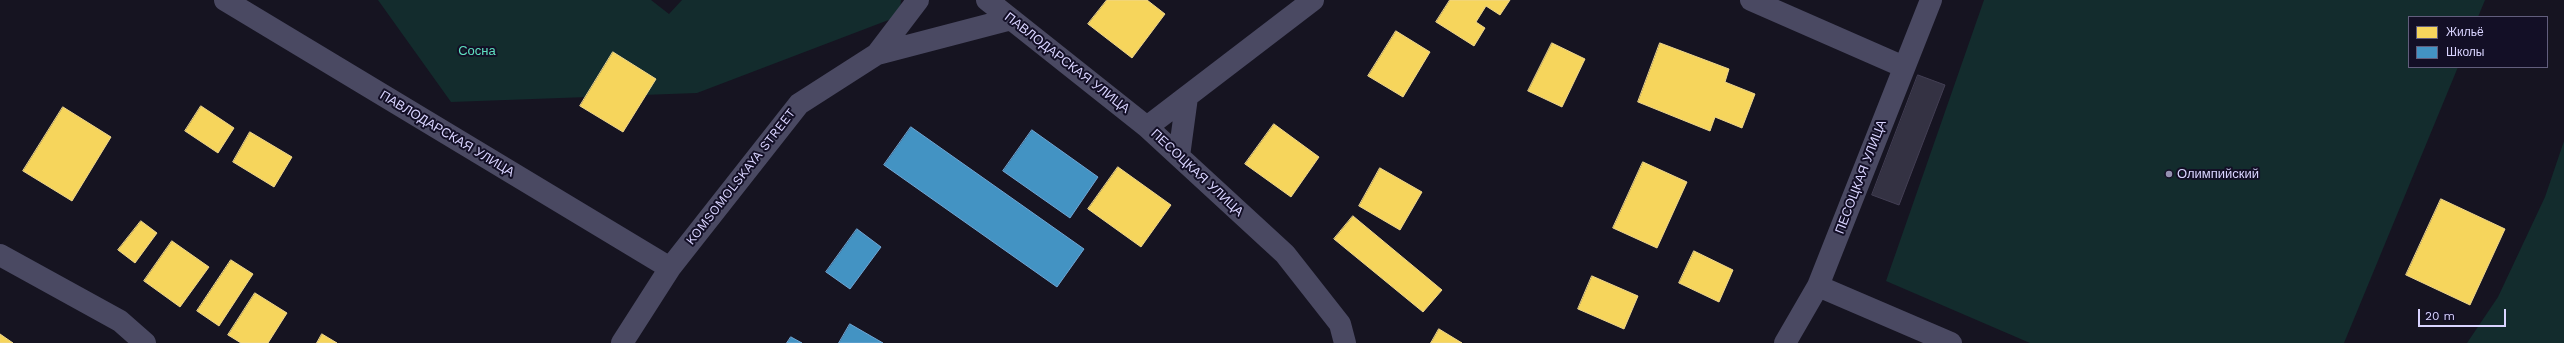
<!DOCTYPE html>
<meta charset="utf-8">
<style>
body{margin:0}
#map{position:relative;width:2564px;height:343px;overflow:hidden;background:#161421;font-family:"Work Sans",sans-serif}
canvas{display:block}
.legend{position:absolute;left:2408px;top:16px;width:140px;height:52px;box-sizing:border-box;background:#130f26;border:1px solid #625e7d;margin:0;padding:5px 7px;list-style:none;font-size:12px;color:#d9d4ff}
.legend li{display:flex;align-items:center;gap:8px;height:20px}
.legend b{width:20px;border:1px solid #625e7d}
.scale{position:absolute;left:2418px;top:309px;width:88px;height:18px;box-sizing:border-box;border:2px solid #d9d4ff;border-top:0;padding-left:5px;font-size:12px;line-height:14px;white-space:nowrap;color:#d9d4ff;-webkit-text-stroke:3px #130f26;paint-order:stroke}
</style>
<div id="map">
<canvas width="2564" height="343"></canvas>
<ul class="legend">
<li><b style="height:11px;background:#f6d55c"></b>Жильё</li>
<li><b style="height:11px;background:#4393c3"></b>Школы</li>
</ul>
<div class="scale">20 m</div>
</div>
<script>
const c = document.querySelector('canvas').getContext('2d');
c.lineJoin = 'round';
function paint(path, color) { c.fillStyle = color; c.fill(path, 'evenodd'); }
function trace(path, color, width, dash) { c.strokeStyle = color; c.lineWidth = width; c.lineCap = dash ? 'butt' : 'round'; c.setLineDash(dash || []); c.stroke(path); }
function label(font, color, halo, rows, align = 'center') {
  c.font = font + ' "Work Sans",sans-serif'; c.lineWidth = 4; c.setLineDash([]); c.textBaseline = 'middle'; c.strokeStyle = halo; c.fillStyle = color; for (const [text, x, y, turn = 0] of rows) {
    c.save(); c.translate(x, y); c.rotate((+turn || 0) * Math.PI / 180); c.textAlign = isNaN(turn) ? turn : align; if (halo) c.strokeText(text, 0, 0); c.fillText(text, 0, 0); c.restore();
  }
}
paint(new Path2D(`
 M378 0H651L669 14 682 0H901L899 16 697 93 451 102Z
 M1984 0H2485L2478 17H2409V67H2458L2344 343H2030L1886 281Z
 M2564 141V343H2467L2498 297 2545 197Z`), '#132c2d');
const homes = new Path2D(`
 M1107 0H1147L1165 14 1132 58 1088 24Z
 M1450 0H1510L1500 15 1486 6 1476 22 1485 28 1474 46 1436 22Z
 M1396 31 1430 52 1403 97 1368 76Z
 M1552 43 1585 59 1562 107 1528 91Z
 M1660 43 1729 69 1725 82 1755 94 1742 128 1715 117 1710 131 1638 102Z
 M613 52 656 79 623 132 580 106Z
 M201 106 234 128 218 153 185 131Z
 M63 107 111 137 72 201 23 171Z
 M1274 124 1319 157 1291 197 1245 164Z
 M250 132 292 157 274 187 233 162Z
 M1643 162 1687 182 1657 248 1613 228Z
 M1118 167 1171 205 1141 247 1088 209Z
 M1380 168 1422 192 1400 230 1359 206Z
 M2441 199 2505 229 2470 305 2406 275Z
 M1353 216 1442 290 1423 312 1334 239Z
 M141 221 157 233 135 263 118 250Z
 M172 241 209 267 180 307 144 281Z
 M1694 251 1733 270 1719 302 1679 283Z
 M231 260 253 274 219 326 197 311Z
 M1592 276 1638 296 1624 329 1578 309Z
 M255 293 287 313 268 343H241L228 335Z
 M1439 329 1462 343H1431Z
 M0 334 13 343H0Z
 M322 334 337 343H317Z`);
paint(homes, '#f6d55c');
trace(homes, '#edd58d', 1);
const schools = new Path2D(`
 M911 127 1084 249 1057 287 884 165Z
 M1032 130 1098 177 1070 218 1003 171Z
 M857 229 881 247 850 289 826 272Z
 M850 324 883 343H839Z
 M791 337 802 343H787Z`);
paint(schools, '#4393c3');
trace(schools, '#70a6d5', 1);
const building = new Path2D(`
 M1918 75 1945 85 1899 205 1872 195Z`);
paint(building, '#343243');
trace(building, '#433f54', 1);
trace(new Path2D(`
 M225 0 670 268
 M987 0 1147 127 1285 254 1340 324 1345 343
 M1751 0 1904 67
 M877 54 918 0
 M1147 127 1313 0
 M1179 156 1187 97
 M0 255 120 321 145 343
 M1818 286 1951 343
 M622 343 670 268 799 104 877 54 1011 19
 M1785 343 1818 286 1931 0`), '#4a4962', 22);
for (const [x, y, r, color] of [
 [2169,174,4,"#9591b1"]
]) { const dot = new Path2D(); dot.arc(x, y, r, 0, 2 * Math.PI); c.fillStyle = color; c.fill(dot); trace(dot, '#130f26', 1.5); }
label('13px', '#5fe0c0', '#130f26', [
 ["Сосна",477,51]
]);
label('13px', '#d9d4ff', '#130f26', [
 ["ПАВЛОДАРСКАЯ УЛИЦА",1067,63,38],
 ["ПАВЛОДАРСКАЯ УЛИЦА",447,134,31],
 ["ПЕСОЦКАЯ УЛИЦА",1197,173,43],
 ["KOMSOMOLSKAYA STREET",741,177,-52],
 ["ПЕСОЦКАЯ УЛИЦА",1861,177,-69]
]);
label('13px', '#d9d4ff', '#130f26', [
 ["Олимпийский",2177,174]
], 'left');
</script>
